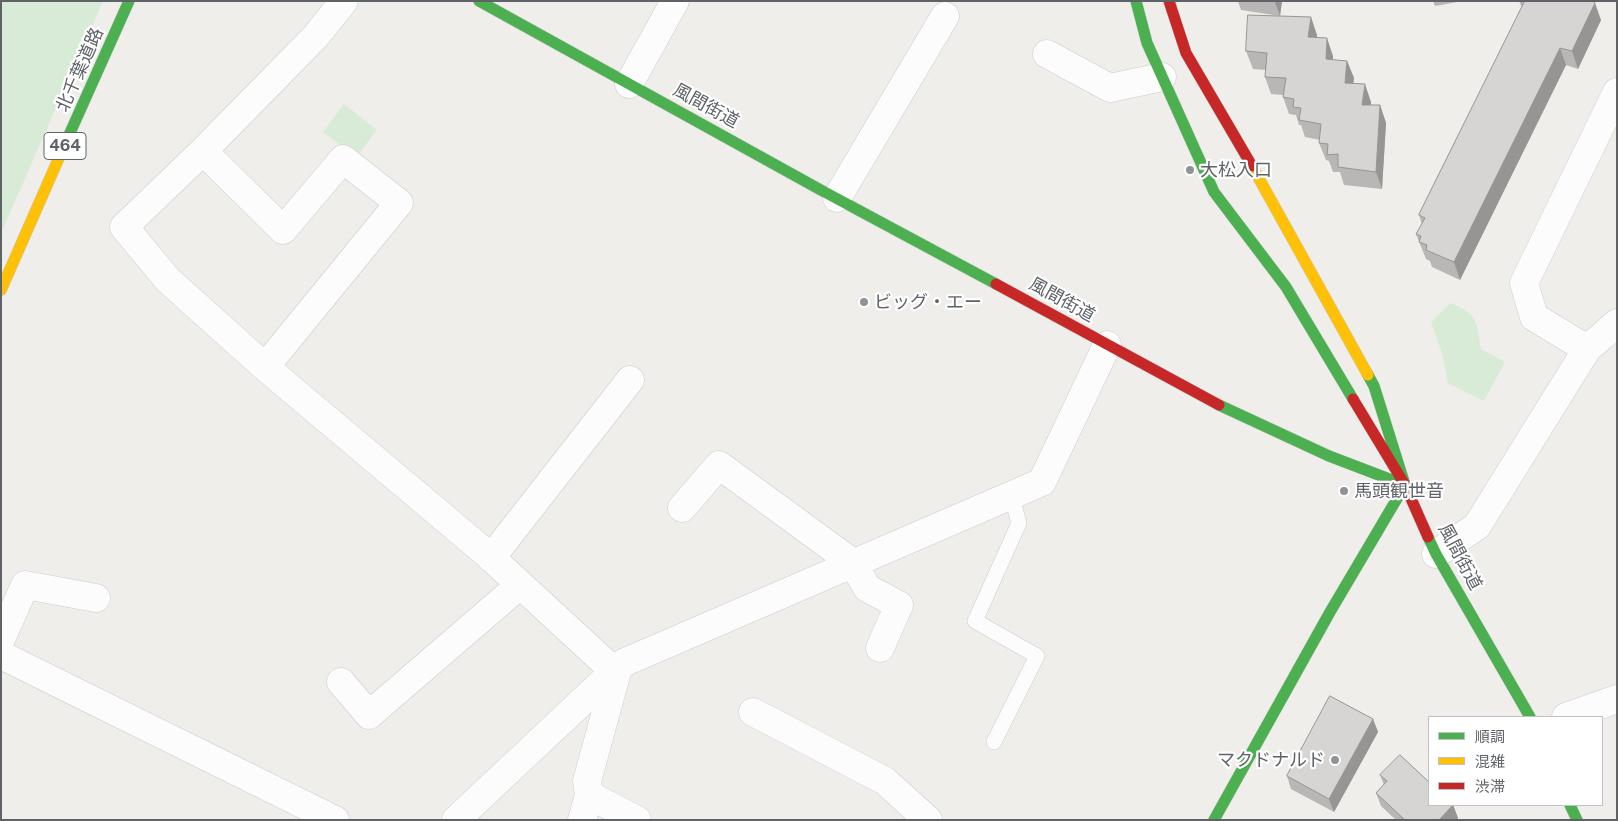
<!DOCTYPE html>
<meta charset="utf-8">
<style>
body{margin:0}
#map{position:relative;width:1618px;height:821px;overflow:hidden;background:#efeeea;font-family:"Public Sans","Noto Sans JP",sans-serif}
canvas{display:block}
.frame{position:absolute;inset:0;border:2px solid #5f6368;pointer-events:none}
.legend{position:absolute;left:1428px;top:716px;width:175px;height:90px;box-sizing:border-box;background:#fff;border:1px solid #bfc1c3;margin:0;padding:6px 9px;list-style:none;font-size:15px;color:#5f6368}
.legend li{display:flex;align-items:center;gap:10px;height:25px}
.legend b{width:25px;border:1px solid #bfc1c3}
</style>
<div id="map">
<canvas width="1618" height="821"></canvas>
<div class="frame"></div>
<ul class="legend">
<li><b style="height:6px;background:#4caf50"></b>順調</li>
<li><b style="height:6px;background:#ffc107"></b>混雑</li>
<li><b style="height:6px;background:#c62828"></b>渋滞</li>
</ul>
</div>
<script>
const c = document.querySelector('canvas').getContext('2d');
c.lineJoin = 'round';
function paint(path, color) { c.fillStyle = color; c.fill(path, 'evenodd'); }
function trace(path, color, width, dash) { c.strokeStyle = color; c.lineWidth = width; c.lineCap = dash ? 'butt' : 'round'; c.setLineDash(dash || []); c.stroke(path); }
function label(font, color, halo, rows, align = 'center') {
  c.font = font + ' "Public Sans","Noto Sans JP",sans-serif'; c.lineWidth = 4.5; c.setLineDash([]); c.textBaseline = 'middle'; c.strokeStyle = halo; c.fillStyle = color; for (const [text, x, y, turn = 0] of rows) {
    c.save(); c.translate(x, y); c.rotate((+turn || 0) * Math.PI / 180); c.textAlign = isNaN(turn) ? turn : align; if (halo) c.strokeText(text, 0, 0); c.fillText(text, 0, 0); c.restore();
  }
}
paint(new Path2D(`
 M1 1H103L1 233Z
 M344 104 377 130 356 157 323 132Z
 M1450 303C1479 314 1476 321 1481 349L1505 362 1484 401 1448 383 1442 353 1431 322Z`), '#d8ebd6');
const lane = new Path2D(`
 M994 742 1037 656 975 621 1019 523 1011 495`);
const street = new Path2D(`
 M344 1 316 36 203 151 124 227 168 280 265 367 486 553 614 671
 M1047 54 1110 88 1162 77
 M629 84 675 1
 M203 151 283 230 343 159 399 203 265 367
 M837 198 945 16
 M1587 349 1534 317 1524 283 1617 92
 M682 508 719 465 853 563 867 588 899 605 880 648
 M1436 554 1477 526 1587 349 1617 323
 M491 558 630 380
 M1 639 25 585 96 598
 M1 655 335 820
 M341 682 369 715 520 585
 M753 712 885 781 928 820
 M1566 717 1617 699
 M589 795 637 820
 M456 820 623 663 1042 482 1107 345
 M582 820 589 795 587 781 618 668`);
const fast = new Path2D(`
 M479 1 819 189 996 284
 M1136 1 1147 43 1214 192 1286 287 1353 399
 M65 144 129 1
 M1219 405 1329 456 1405 485
 M1428 537 1436 554 1530 717
 M1570 805 1577 820
 M1214 820 1330 612 1405 485 1374 386 1368 375`);
const slow = new Path2D(`
 M1252 166 1368 375
 M1 290 65 144`);
const jam = new Path2D(`
 M1169 1 1186 53 1252 166
 M996 284 1219 405
 M1353 399 1405 485 1428 537`);
trace(lane, '#cbcccc', 16);
trace(street, '#cbcccc', 29);
trace(fast, '#cacacb', 12);
trace(slow, '#cacacb', 12);
trace(jam, '#cacacb', 12);
trace(lane, '#fdfcfc', 15);
trace(street, '#fdfcfc', 28);
trace(fast, '#4caf50', 11);
trace(slow, '#ffc107', 11);
trace(jam, '#c62828', 11);
paint(new Path2D(`
 M1238 1H1282L1280 16 1241 10Z
 M1433 1H1463L1435 6Z
 M1519 1H1592L1601 20 1578 69 1566 65 1460 280 1432 267 1430 261 1426 259 1416 234 1422 224 1419 215 1522 8Z
 M1317 35V38L1333 56V60L1347 61 1354 78 1353 83 1371 102V105H1380L1386 123 1382 189 1344 185 1340 172H1333L1329 161 1326 160 1319 143 1320 140 1305 137 1301 125H1299L1296 115 1289 114 1283 97V95L1271 94 1265 77 1266 70 1253 69 1246 51Z
 M1373 719 1378 732 1334 812 1291 789 1287 776Z
 M1380 775 1453 805 1458 818 1457 820H1396L1381 806 1376 793 1384 785Z`), '#b8b7b5');
paint(new Path2D(`
 M1275 1H1282L1280 16 1275 2Z
 M1595 3 1601 20 1578 69 1572 51Z
 M1311 17 1317 35 1315 54 1308 37Z
 M1327 38 1333 56V76L1326 59Z
 M1560 48 1566 65 1460 280 1454 262Z
 M1347 61 1354 78 1351 100 1345 83Z
 M1365 84 1371 102 1369 123 1362 105Z
 M1380 105 1386 123 1382 189 1376 172Z
 M1373 719 1378 732 1334 812 1329 799Z
 M1453 805 1458 818 1457 820H1439Z`), '#969594');
const building = new Path2D(`
 M1525 1H1592L1595 3 1572 51 1560 48 1454 262 1426 250 1427 245 1419 242 1421 236 1416 234 1425 218 1419 215Z
 M1248 15 1311 17 1308 37 1327 38 1326 59 1347 61 1345 83 1365 84 1362 105H1380L1376 172 1338 167V154L1327 155 1328 144 1319 143 1321 124 1299 120 1301 108 1293 107 1294 99 1283 97 1286 78 1265 77 1267 53 1246 51Z
 M1330 696 1373 719 1329 799 1287 776Z
 M1400 755 1429 782V805H1453L1439 820H1405L1376 793 1387 781 1380 775Z`);
paint(building, '#d6d5d3');
trace(building, '#969594', 1);
for (const [x, y, r, color] of [
 [1190,170,5,"#919496"],
 [864,302,5,"#919496"],
 [1344,491,5,"#919496"],
 [1335,760,5,"#919496"]
]) { const dot = new Path2D(); dot.arc(x, y, r, 0, 2 * Math.PI); c.fillStyle = color; c.fill(dot); trace(dot, '#fff', 2); }
for (const [x, y, w] of [
 [65,146,42]
]) { const box = new Path2D(); box.roundRect(x - w / 2, y - 13.5, w, 27, 4); c.fillStyle = '#fff'; c.fill(box); trace(box, '#5f6368', 1); }
label('bold 16px', '#5f6368', null, [
 ["464",65,146]
]);
label('18px', '#5f6368', '#fff', [
 ["北千葉道路",80,70,-66],
 ["風間街道",706,106,29],
 ["風間街道",1062,300,29],
 ["風間街道",1460,557,62]
]);
label('18px', '#5f6368', '#fff', [
 ["大松入口",1200,170],
 ["ビッグ・エー",874,302],
 ["馬頭観世音",1354,491],
 ["マクドナルド",1325,760,"right"]
], 'left');
</script>
